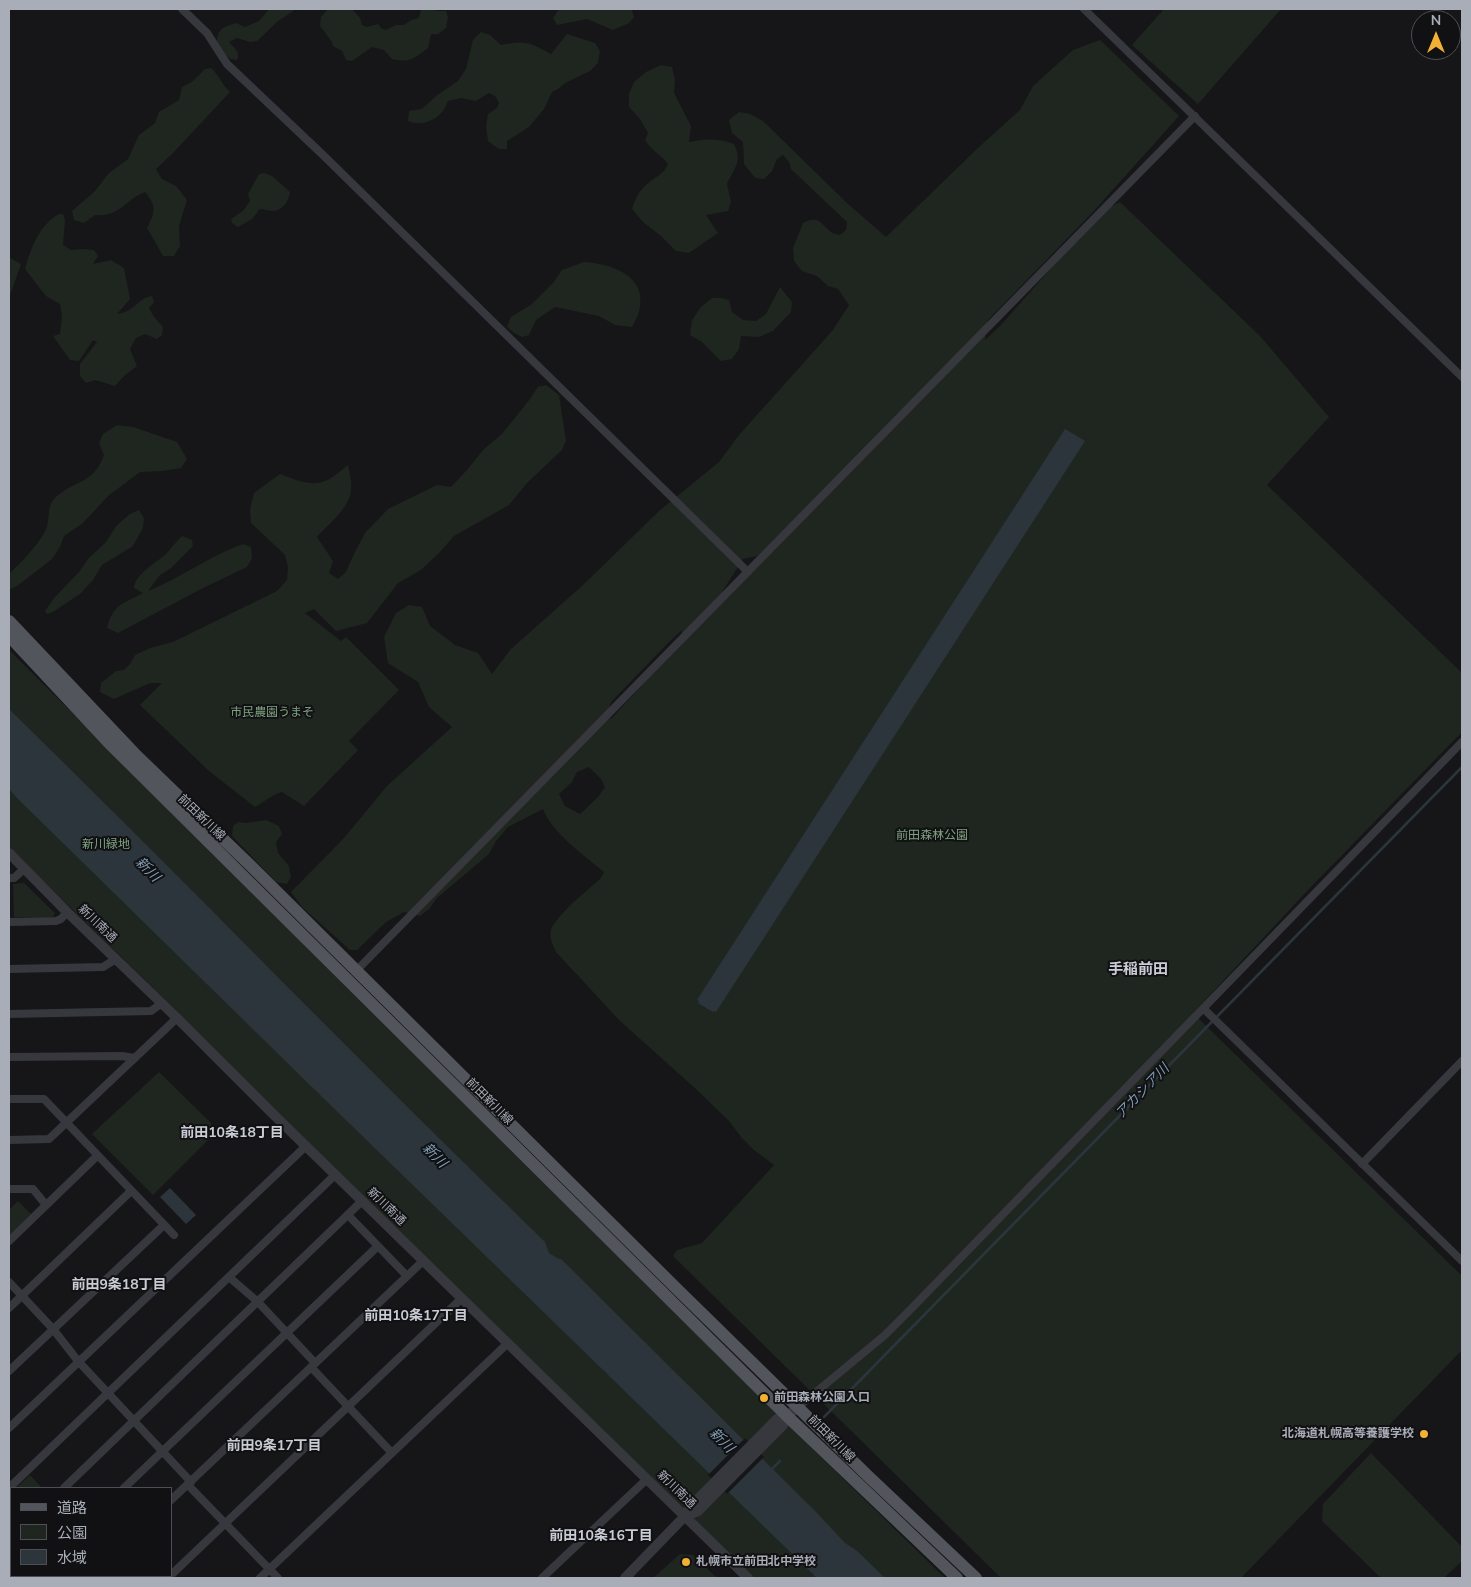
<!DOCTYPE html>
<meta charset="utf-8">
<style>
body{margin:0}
#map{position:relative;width:1471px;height:1587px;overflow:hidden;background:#161618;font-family:"Nunito Sans","Noto Sans JP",sans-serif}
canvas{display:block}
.frame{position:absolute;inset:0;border:10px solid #a8adb8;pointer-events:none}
.legend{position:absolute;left:10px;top:1487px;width:162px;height:90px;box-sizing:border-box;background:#111113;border:1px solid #4d4f55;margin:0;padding:6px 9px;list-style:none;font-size:15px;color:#a8adb8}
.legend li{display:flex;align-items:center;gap:10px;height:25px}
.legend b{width:25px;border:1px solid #4d4f55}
.north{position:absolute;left:1411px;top:10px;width:50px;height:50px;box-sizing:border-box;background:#111113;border:1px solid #4d4f55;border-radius:50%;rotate:0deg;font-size:14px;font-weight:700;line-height:20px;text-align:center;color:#a8adb8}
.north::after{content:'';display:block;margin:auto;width:18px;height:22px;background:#f2b134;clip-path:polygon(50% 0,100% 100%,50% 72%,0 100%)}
</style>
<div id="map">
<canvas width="1471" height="1587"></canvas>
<div class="frame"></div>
<ul class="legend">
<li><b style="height:6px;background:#53555c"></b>道路</li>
<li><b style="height:14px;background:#1e261f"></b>公園</li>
<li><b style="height:14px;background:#2c353c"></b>水域</li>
</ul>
<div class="north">N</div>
</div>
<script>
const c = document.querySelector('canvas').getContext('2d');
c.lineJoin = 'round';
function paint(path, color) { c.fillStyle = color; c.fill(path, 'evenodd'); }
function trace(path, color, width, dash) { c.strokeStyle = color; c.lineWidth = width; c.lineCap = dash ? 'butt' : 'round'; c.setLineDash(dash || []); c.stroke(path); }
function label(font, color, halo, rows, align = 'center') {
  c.font = font + ' "Nunito Sans","Noto Sans JP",sans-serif'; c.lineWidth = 4; c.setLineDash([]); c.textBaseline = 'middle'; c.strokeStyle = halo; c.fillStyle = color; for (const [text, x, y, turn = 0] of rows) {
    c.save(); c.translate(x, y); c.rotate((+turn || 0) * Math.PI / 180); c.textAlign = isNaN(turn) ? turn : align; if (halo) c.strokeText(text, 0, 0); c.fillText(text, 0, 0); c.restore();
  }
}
paint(new Path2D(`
 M269 9H296L277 22 257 41 250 42 237 38 229 42C233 47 241 52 237 60L230 59 225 54 217 41C217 29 225 26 236 23L245 27 259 21Z
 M328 9H352L360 18 362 25 367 27 378 24 381 28 386 30 396 25H404L411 20 419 18 421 9H434L437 11H446L448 17 446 28 438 34H431L428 48C413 59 411 63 392 59L384 50 372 47 352 61 346 60 342 51 333 46 332 42 320 26 321 17Z
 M559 9H630L632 11 634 17 629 23 613 30 587 19 557 25 553 18Z
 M1164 9H1281L1198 104 1132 45Z
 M481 32 490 35 501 45C525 40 530 42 551 54L567 34 595 43 600 51 598 63 590 71 565 83 558 89 552 92 544 109 529 127 507 141V149H499L488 141 486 126 488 114 497 108 499 103 495 96 489 93 476 101 461 98 448 101C446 105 445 109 442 112 434 122 419 126 408 121L409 111 422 109 436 96 458 81 466 69 473 40Z
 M1100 40 1179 116 1092 213 988 320 985 340 1001 325 1102 211 1120 202 1260 336 1329 417 1267 485 1462 673V732L1309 889 1193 1013 1462 1276V1350L1241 1578H1001L673 1256 677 1250 702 1243 774 1165 754 1150 741 1137 730 1122 697 1090 619 1020 556 952C553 945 549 938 551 930 556 915 588 890 600 879L604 872C584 855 553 834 543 809L508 827 496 841 489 854 437 898 429 909 420 916 404 912 386 922 357 950H350L302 907 291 892 344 838 387 786 452 727 429 707 418 682 388 663 384 637 396 613 409 605 422 607 430 626 455 645 478 653 492 674 511 649 583 585 659 511 719 462 739 435 833 330 849 305 838 289 828 286 817 276 802 271 794 261 793 248 803 223C824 212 822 233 840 235L846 230 847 222 791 169 789 162 783 155 777 159 772 171 764 179 755 178 744 164 743 142 732 133 729 120 739 112 750 114 763 121 848 204 886 237 979 147 1020 110 1033 86 1073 50ZM767 548 729 592H722L743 559 757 556ZM682 630 681 643 612 718 605 721 611 702 670 641ZM589 767 601 779 605 787 598 797 580 814 565 806 559 794 572 782 577 772Z
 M661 65 672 67 675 80 674 93 691 126 689 142C707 139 717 138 734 144 743 162 734 168 727 184L731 202 728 211 706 215 718 233 689 253 676 251 661 236 643 222 632 209C635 199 639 191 647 184 656 176 663 175 668 164 661 155 651 150 645 140L648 133 640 119 629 107V94L634 82 646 72Z
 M211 68C220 76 221 84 230 92L173 153 156 169 162 179 176 186 187 200 179 226 180 246 174 256H163L147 228C155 213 157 206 145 192 124 200 121 217 95 215L84 223 74 220 72 211 95 191 109 173 128 159 139 135 155 123 159 112 179 100 182 87 193 81 205 69Z
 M264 173 272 176 290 192C289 201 282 211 273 211 269 211 264 209 260 209L252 219 238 227 232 223 231 219 243 211 250 201 248 194 259 174Z
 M59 214H63L65 220 63 245 71 250 84 249 94 250 98 256 93 264 111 260 124 268 130 299 117 314C135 312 136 299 152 296L154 302 149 308 154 317 163 327 162 335 157 339 145 334 136 338 130 349 137 366 124 376 115 386 95 380 86 383 80 376V364L97 342 93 340 79 361 70 360 53 336 60 334 62 317 60 304 46 296 25 269C31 248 39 225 59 214Z
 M10 258 21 264 9 298V259Z
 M584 262C612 264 649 276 639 312 638 317 634 322 632 327L615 325 599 316 555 307 536 320 529 335 522 337 514 333 507 327 511 317 532 304 553 283 562 270Z
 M780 287 792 302 791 312 773 331 759 337 741 336 739 349 732 359 721 361 702 342 690 335 692 320 701 307 712 298H721L729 300 732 312 743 320 756 321 766 314Z
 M546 385 559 395 566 441 562 450 527 483 509 505 454 536 439 553 421 570 398 583 367 623 336 631 314 609 305 613 341 641 346 637 399 690 349 741 358 750 304 806 282 792 274 795 255 807 209 771 140 705 162 683H150L114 699 100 692 101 683 116 671 124 670 130 664 135 655 150 648 173 642 277 591 287 580 288 567 285 555 251 523 250 509 254 493 280 474C294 479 310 487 325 481 333 478 341 470 348 465 350 474 352 483 351 492 348 509 328 525 317 537L333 561 329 573 338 579 346 572 354 554 365 533 388 509 437 485 451 487 467 470 484 449 502 434 530 399 538 387Z
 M117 425 133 427 177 442 187 459 181 468 163 471 140 472 108 496 83 523 64 536 60 547 52 559 17 586 9 590V574C19 565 41 542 46 529 50 521 47 507 53 500 73 479 93 486 104 455L99 443 103 434Z
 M139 510 144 518 143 528 133 546 102 565 93 580 81 593 53 612 47 614 45 611 55 597 79 572 89 558 106 542 117 525 130 514Z
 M182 536 192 540 193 546 171 568 160 575 148 591C181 578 209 556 243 544L251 547 252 558 247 567 201 589 118 633 107 628C113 604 123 604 143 593L134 588C135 574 157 562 166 554 171 548 176 542 182 536Z
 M9 650 822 1458 945 1578H753L265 1100 170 1004 9 848Z
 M266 820 279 826 282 834 276 842 278 853 289 866 291 877 287 884 276 882 232 836 233 826 238 822 246 823Z
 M24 883 55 913 53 917H14L13 884Z
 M159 1072 211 1123V1137L153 1195 92 1134Z
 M18 1201 31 1214 9 1235V1210Z
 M1371 1453 1462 1547V1561L1444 1578H1381L1322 1521 1323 1504Z
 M30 1475 42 1488H16Z
 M680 1554 693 1555 717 1578H653Z`), '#1e261f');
paint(new Path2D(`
 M1065 429 1085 441 716 1012 714 1011 713 1012 698 1003 699 1001 697 1000Z
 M9 709C189 885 364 1067 545 1242L549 1253 557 1258 561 1259 816 1512 845 1543 857 1551 885 1578H817L311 1086 17 798 9 789Z
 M170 1188 196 1215 186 1224 160 1197Z`), '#2c353c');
paint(new Path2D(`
 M745 1438 764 1457 727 1494 708 1475Z`), '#161618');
trace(new Path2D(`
 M824 1417 1462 767
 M770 1471 780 1461`), '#2c353c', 2.5);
trace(new Path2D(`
 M182 9 207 33 227 64 323 155 748 572
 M1084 9 1462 377
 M9 878H14L25 868
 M9 922 56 921 61 919 67 912
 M9 969 103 967 116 959
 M355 972 1195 116
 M1204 1009 1462 1261
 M9 1014 151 1011 162 1003
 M9 1057 122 1056 135 1058
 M9 1099H44L174 1235
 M9 1140 49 1139 177 1018
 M1362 1164 1462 1061
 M9 1189H33L46 1205
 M348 1215 407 1276
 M9 1241 97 1156
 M229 1277 258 1302 315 1363
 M9 1282 53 1329 78 1361 191 1482
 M9 1308 131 1191
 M311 1367 392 1453
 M9 1371 164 1225
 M798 1407 885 1335 910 1310 1462 742
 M9 1428 306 1146
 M188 1485 278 1578
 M9 1488 335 1175
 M64 1488 362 1201
 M124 1488 378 1246
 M171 1500 423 1261
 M9 1532 11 1535
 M171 1575 462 1298
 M48 1576 51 1578
 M29 1578 32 1576
 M89 1578 92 1576
 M260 1578 508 1343
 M542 1578 647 1479`), '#37383d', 8);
trace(new Path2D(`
 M9 853 67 912 177 1018 273 1114 748 1578
 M685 1516 698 1511 783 1425 787 1416
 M625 1578 685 1516 690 1507 777 1419 787 1416 798 1407`), '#37383d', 10);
trace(new Path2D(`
 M9 621 134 753 251 866 678 1290 868 1476 976 1578
 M9 636 108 742 787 1416 957 1578`), '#53555c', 12);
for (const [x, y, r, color] of [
 [764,1398,5,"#f2b134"],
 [1424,1434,5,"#f2b134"],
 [686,1562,5,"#f2b134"]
]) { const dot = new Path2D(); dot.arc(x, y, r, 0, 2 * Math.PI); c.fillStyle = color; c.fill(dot); trace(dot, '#111113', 2); }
label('12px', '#7fa381', '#111113', [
 ["市民農園うまそ",272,713],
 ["前田森林公園",932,836],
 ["新川緑地",106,845]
]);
label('12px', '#a8adb8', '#111113', [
 ["前田新川線",201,818,44],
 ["新川南通",97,924,44],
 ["前田新川線",489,1102,45],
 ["新川南通",386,1207,44],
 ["前田新川線",831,1439,45],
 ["新川南通",676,1490,44]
]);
label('bold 12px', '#a8adb8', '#111113', [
 ["前田森林公園入口",774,1398],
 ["北海道札幌高等養護学校",1414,1434,"right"],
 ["札幌市立前田北中学校",696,1562]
], 'left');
label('italic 14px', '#7f9bb3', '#111113', [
 ["新川",147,870,45],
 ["アカシア川",1143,1092,-46],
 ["新川",434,1156,45],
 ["新川",721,1441,45]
]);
label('bold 14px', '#c9ccd4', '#111113', [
 ["前田10条18丁目",232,1134],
 ["前田9条18丁目",119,1286],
 ["前田10条17丁目",416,1317],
 ["前田9条17丁目",274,1447],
 ["前田10条16丁目",601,1537]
]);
label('bold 15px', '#c9ccd4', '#111113', [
 ["手稲前田",1138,970]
]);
</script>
